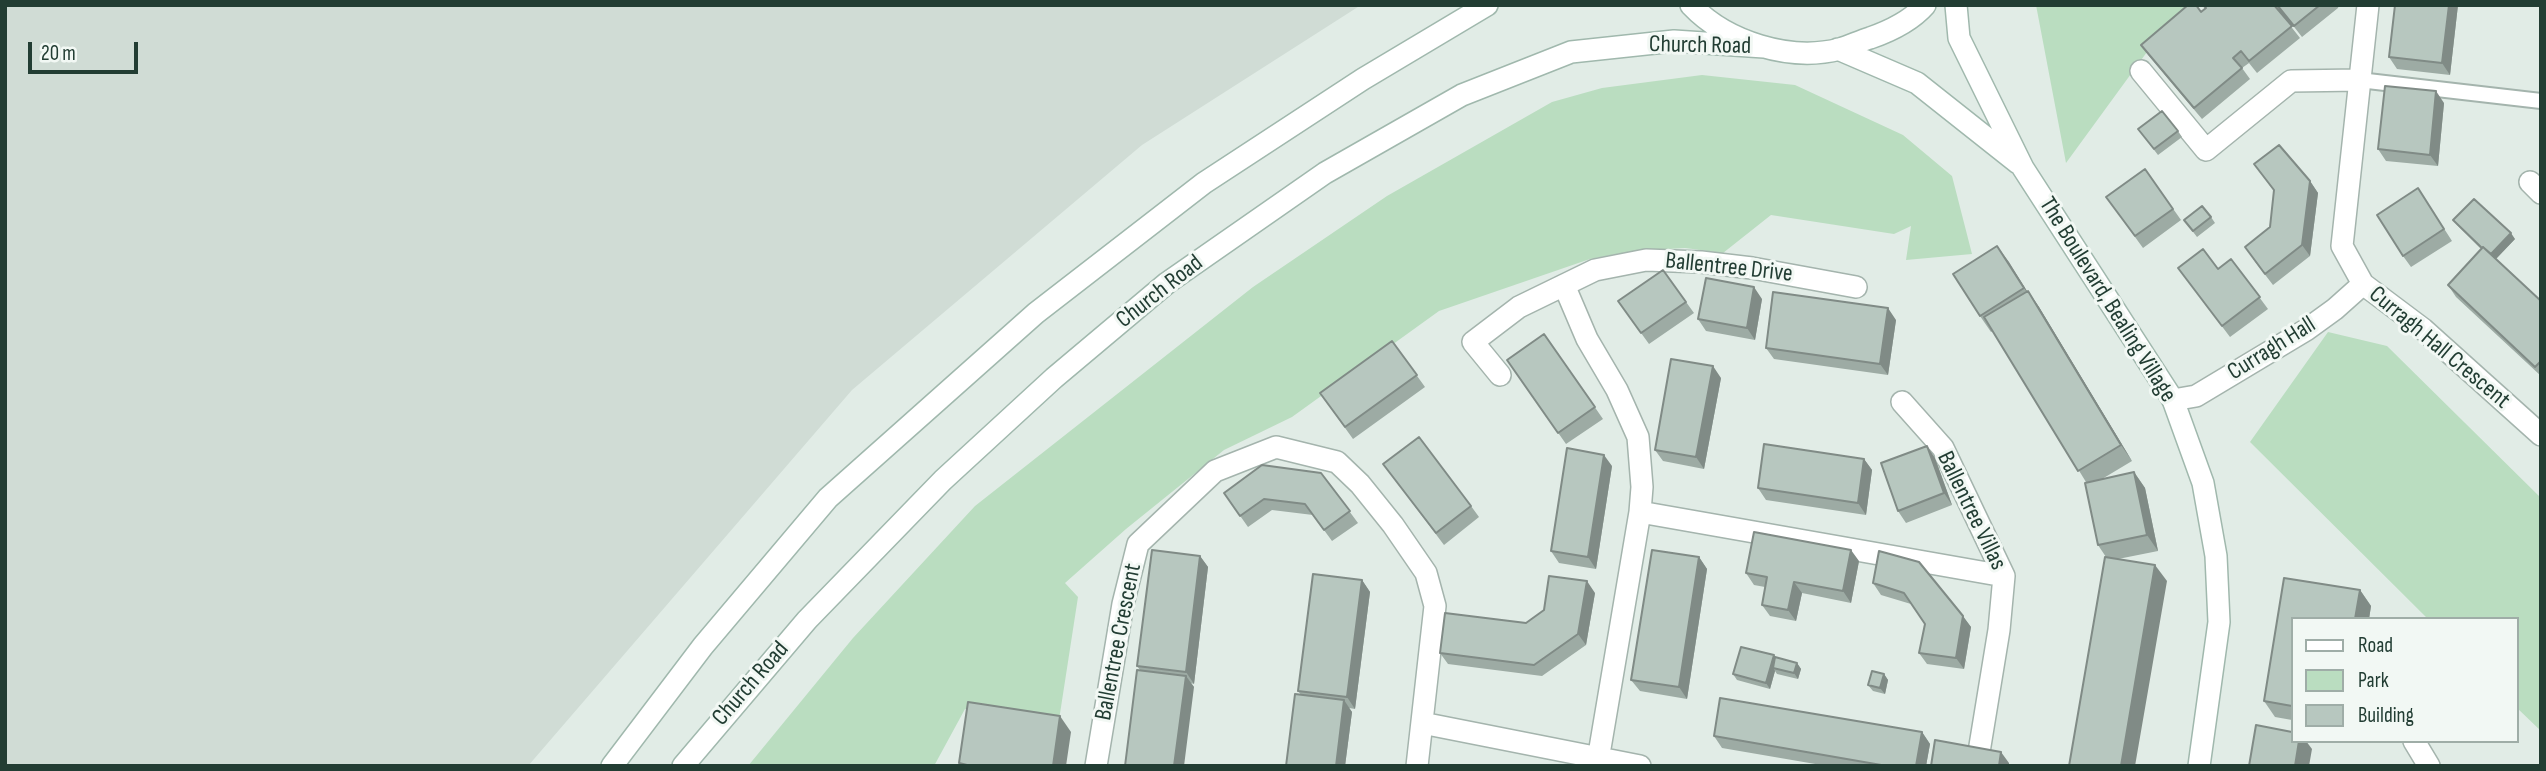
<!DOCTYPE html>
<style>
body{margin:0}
#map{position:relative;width:2546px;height:771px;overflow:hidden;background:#e1ece6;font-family:"Sofia Sans Condensed",sans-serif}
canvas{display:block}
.frame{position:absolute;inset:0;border:7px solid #223d33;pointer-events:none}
.legend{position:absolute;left:2291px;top:617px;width:228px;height:126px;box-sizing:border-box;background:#f2f8f4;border:2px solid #9fada7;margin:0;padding:9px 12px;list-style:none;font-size:21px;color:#223d33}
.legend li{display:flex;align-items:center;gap:14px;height:35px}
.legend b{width:35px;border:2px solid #9fada7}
.scale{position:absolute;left:28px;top:42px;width:110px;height:32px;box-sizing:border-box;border:4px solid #223d33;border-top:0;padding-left:9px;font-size:21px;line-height:24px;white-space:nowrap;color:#223d33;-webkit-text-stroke:5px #f2f8f4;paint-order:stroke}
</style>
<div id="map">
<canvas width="2546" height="771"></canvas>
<div class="frame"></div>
<ul class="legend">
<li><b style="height:9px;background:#fff"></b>Road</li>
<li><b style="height:19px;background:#baddc0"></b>Park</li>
<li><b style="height:19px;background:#b7c7bf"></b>Building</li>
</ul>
<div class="scale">20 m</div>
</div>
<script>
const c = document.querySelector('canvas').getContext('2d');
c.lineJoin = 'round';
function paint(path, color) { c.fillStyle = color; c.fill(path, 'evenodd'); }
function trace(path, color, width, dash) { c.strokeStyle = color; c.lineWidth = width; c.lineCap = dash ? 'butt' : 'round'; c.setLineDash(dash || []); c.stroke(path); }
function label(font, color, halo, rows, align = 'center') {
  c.font = font + ' "Sofia Sans Condensed",sans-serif'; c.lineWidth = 6; c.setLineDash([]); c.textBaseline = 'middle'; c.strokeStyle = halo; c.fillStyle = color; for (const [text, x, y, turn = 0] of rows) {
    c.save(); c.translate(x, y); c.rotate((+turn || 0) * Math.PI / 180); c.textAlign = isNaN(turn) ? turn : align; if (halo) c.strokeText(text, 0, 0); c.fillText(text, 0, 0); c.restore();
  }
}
paint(new Path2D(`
 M5 5H1361L1142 145 852 390 528 766H5Z`), '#d0dcd5');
paint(new Path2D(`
 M2036 5H2191L2155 41 2066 163Z
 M1702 75 1795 85 1903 135 1952 176 1972 254 1906 260 1911 226 1894 234 1771 215 1723 253 1685 248 1633 251 1590 259 1439 311 1292 417 1224 450 1126 529 1065 583 1078 597 1059 720 965 709 934 766H748L853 638 975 506 1253 287 1387 196 1552 102 1602 88Z
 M2328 332 2387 346 2541 498V731L2516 707V619H2428L2250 442Z`), '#baddc0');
const lane = new Path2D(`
 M2359 80 2541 101`);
const street = new Path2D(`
 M2368 5 2342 246 2363 284 2423 329 2541 435
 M2141 71 2206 150 2291 81 2359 80
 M2530 182 2541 193
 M1564 285 1587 339 1617 390 1638 437 1642 487 1640 512 1597 766
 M1500 375 1473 342 1519 307 1595 270 1646 260 1701 262 1752 268 1856 287
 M2173 400 2196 396 2306 330 2335 309 2363 284
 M1902 402 1943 448 2004 576 1999 630 1978 758
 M1640 512 2004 576
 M1422 723 1640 766
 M2414 741 2429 766
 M1096 766 1123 604 1138 544 1215 471 1276 447 1337 462 1360 484 1393 525 1426 573 1435 606 1417 766`);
const secondary = new Path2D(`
 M1691 5C1726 42 1790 62 1840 49 1850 46 1860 41 1870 38 1890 31 1911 21 1925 5
 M1956 5 1959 38 2023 168 2173 400 2203 483 2216 556 2219 622 2199 766
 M1838 49 1917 83 2018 163
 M612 766 703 646 828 498 1036 313 1204 183 1363 79 1487 5
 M683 766 807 620 943 480 1054 378 1167 283 1325 173 1462 95 1571 52 1674 41 1764 47`);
trace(lane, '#a4b4ad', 18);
trace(street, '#a4b4ad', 24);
trace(secondary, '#a0b8ad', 24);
trace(lane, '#fff', 14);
trace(street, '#fff', 21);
trace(secondary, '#fff', 21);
paint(new Path2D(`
 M2202 5H2274L2300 38 2257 73 2249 63 2242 68 2250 79 2202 119 2149 56 2141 45 2201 12 2205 9Z
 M2277 5H2339L2338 8 2302 37Z
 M2395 5H2458L2450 75 2397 69 2389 57Z
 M2444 103 2438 166 2386 161 2378 149Z
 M2138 129 2178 131 2182 137 2158 155Z
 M2254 164 2310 181 2318 193 2310 256 2273 285 2253 259 2270 227 2274 191Z
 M2145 169 2181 220 2143 248 2106 197Z
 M2418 188 2452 241 2411 267 2403 256Z
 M2211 217 2215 223 2197 237 2184 220Z
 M2453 220 2515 239 2496 259 2541 301V376L2456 297 2448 285 2481 249 2458 226Z
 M1997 246 2027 291 2039 307 2132 461 2102 479 2134 472 2145 488 2158 551 2118 559 2167 581 2106 557 2098 545 2086 482 1993 331 1991 332 1980 316Z
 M2231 259 2268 309 2230 337 2178 268 2218 269Z
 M1663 270 1694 313 1649 344 1618 301Z
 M1762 299 1755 340 1706 331 1698 319Z
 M1896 320 1888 375 1774 359 1766 348Z
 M1544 334 1603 419 1566 444 1507 360Z
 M1392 341 1425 387 1353 439 1320 393Z
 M1721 378 1704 469 1663 461 1655 450Z
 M1935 458 1952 505 1906 523 1898 511Z
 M1864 459 1872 470 1866 515 1766 500 1758 488Z
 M1383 464 1471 506 1479 517 1444 545Z
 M1612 466 1596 569 1559 563 1551 551Z
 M1321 473 1358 523 1332 541 1313 515 1272 510 1248 527 1224 493Z
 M1200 556 1208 567 1194 684 1191 683 1194 687 1140 670 1137 666Z
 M1699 557 1707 569 1687 699 1640 691 1631 680Z
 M1859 561 1851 603 1802 593 1796 621 1770 616 1762 605 1765 587 1754 585 1746 573Z
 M1919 562 1971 627 1964 669 1927 664 1919 653 1925 624 1911 604 1881 595 1873 583Z
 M2284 578 2360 590 2371 606 2369 619H2292V720L2275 717 2264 701Z
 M1362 580 1370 592 1355 709 1349 708 1352 712 1345 766H1286L1301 695 1298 691Z
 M1595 593 1586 645 1542 676 1448 664 1440 653 1526 623Z
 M1775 658 1797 663 1801 669 1798 679 1777 674 1775 671 1770 689 1737 680 1733 674Z
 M1884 674 1888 680 1885 694 1873 691 1868 685Z
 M1922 732 1930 744 1926 766H1827L1722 748 1714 736Z`), '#9daba4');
paint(new Path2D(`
 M2449 5H2458L2450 75 2442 63Z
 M2436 91 2444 103 2438 166 2430 155Z
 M2310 181 2318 193 2310 256 2302 245Z
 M2511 233 2515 239 2494 261 2490 255Z
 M1997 246 2009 262 2035 304 2024 288Z
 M1754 287 1762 299 1755 340 1747 328Z
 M2028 291 2039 307 2132 461 2121 445Z
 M1888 308 1896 320 1888 375 1880 364Z
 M1713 366 1721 378 1704 469 1696 457Z
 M1927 446 1935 458 1952 505 1944 493Z
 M1604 455 1612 466 1596 569 1588 557Z
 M1864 459 1872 470 1866 515 1858 503Z
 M2134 472 2145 488 2158 551 2147 535Z
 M1851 550 1859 561 1851 603 1843 591Z
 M1200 556 1208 567 1194 684 1186 672Z
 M1699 557 1707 569 1687 699 1679 687Z
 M2155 565 2167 581 2135 766H2121Z
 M1362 580 1370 592 1355 709 1347 697Z
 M1587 581 1595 593 1586 645 1578 634Z
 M1794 582 1802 593 1796 621 1788 610Z
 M2360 590 2371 606 2369 619H2355Z
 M1963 616 1971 627 1964 669 1956 658Z
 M1774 655 1778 662 1773 668 1775 671 1770 689 1766 683Z
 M1797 663 1801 669 1798 679 1794 673Z
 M1884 674 1888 680 1885 694 1880 688Z
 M1186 676 1194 687 1184 766H1174Z
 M1344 700 1352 712 1345 766H1336Z
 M1060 716 1071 732 1066 766H1053Z
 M1922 732 1930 744 1926 766H1916Z
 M2299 741H2306L2312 749 2309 766H2295Z
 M2001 752 2009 763V766H1999Z`), '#808b86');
const building = new Path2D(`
 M2188 5H2196L2201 12 2206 8 2204 5H2274L2292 26 2249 61 2241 51 2233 58 2242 68 2194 108 2141 45Z
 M2277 5H2320L2294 26Z
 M2395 5H2449L2442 63 2389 57Z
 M2385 86 2436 91 2430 155 2378 149Z
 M2162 111 2178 131 2154 149 2138 129Z
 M2279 145 2310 181 2302 245 2265 274 2245 247 2270 227 2274 190 2254 164Z
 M2145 169 2173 209 2135 236 2106 197Z
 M2418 188 2444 229 2403 256 2377 215Z
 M2474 199 2511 233 2491 254 2483 247 2482 248 2453 220Z
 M2202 206 2211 217 2193 231 2184 220Z
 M1997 246 2024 288 1980 316 1953 274Z
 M2483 247 2541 301V361L2535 367 2448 285Z
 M2203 249 2218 269 2231 259 2260 297 2222 326 2178 268Z
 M1663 270 1686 302 1641 333 1618 301Z
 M1706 278 1754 287 1747 328 1698 319Z
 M2028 291 2121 445 2078 471 1984 317Z
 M1773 292 1888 308 1880 364 1766 348Z
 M1544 334 1595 407 1558 433 1507 360Z
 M1392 341 1417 375 1345 427 1320 393Z
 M1671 359 1713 366 1696 457 1655 450Z
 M1419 437 1471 506 1436 533 1383 464Z
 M1764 444 1864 459 1858 503 1758 488Z
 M1927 446 1944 493 1898 511 1881 463Z
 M1567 448 1604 455 1588 557 1551 551Z
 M1262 465 1321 473 1350 511 1324 530 1305 504 1264 499 1240 516 1224 493Z
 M2134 472 2147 535 2098 545 2085 483Z
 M1754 532 1851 550 1843 591 1794 582 1788 610 1762 605 1767 577 1746 573Z
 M1152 550 1200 556 1186 672 1137 666Z
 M1652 550 1699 557 1679 687 1631 680Z
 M1879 551 1919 562 1963 616 1956 658 1919 653 1925 624 1904 593 1873 583Z
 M2105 557 2155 565 2121 766H2069Z
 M1313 574 1362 580 1347 697 1298 691Z
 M1549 576 1587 581 1578 634 1534 665 1440 653 1445 613 1526 623 1544 610Z
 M2284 578 2360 590 2355 619H2292V706L2264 701Z
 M1741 647 1774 655 1766 683 1733 674Z
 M1775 657 1797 663 1794 673 1773 668Z
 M1137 670 1186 676 1174 766H1125Z
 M1872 671 1884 674 1880 688 1868 685Z
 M1295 694 1344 700 1336 766H1286Z
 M1720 698 1922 732 1916 766H1887L1714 736Z
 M968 702 1060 716 1053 766H971L959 763Z
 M2256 725 2292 732V741H2299L2295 766H2249Z
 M1935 740 2001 752 1999 766H1931Z`);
paint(building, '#b7c7bf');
trace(building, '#808b86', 2);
label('24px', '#223d33', '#f2f8f4', [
 ["Church Road",1700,46,1],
 ["Ballentree Drive",1729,268,6],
 ["Church Road",1160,292,-38],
 ["The Boulevard, Bealing Village",2107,300,58],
 ["Curragh Hall Crescent",2439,348,40],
 ["Curragh Hall",2272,349,-32],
 ["Ballentree Villas",1971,511,64],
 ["Ballentree Crescent",1119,642,-79],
 ["Church Road",751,684,-49]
]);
</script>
